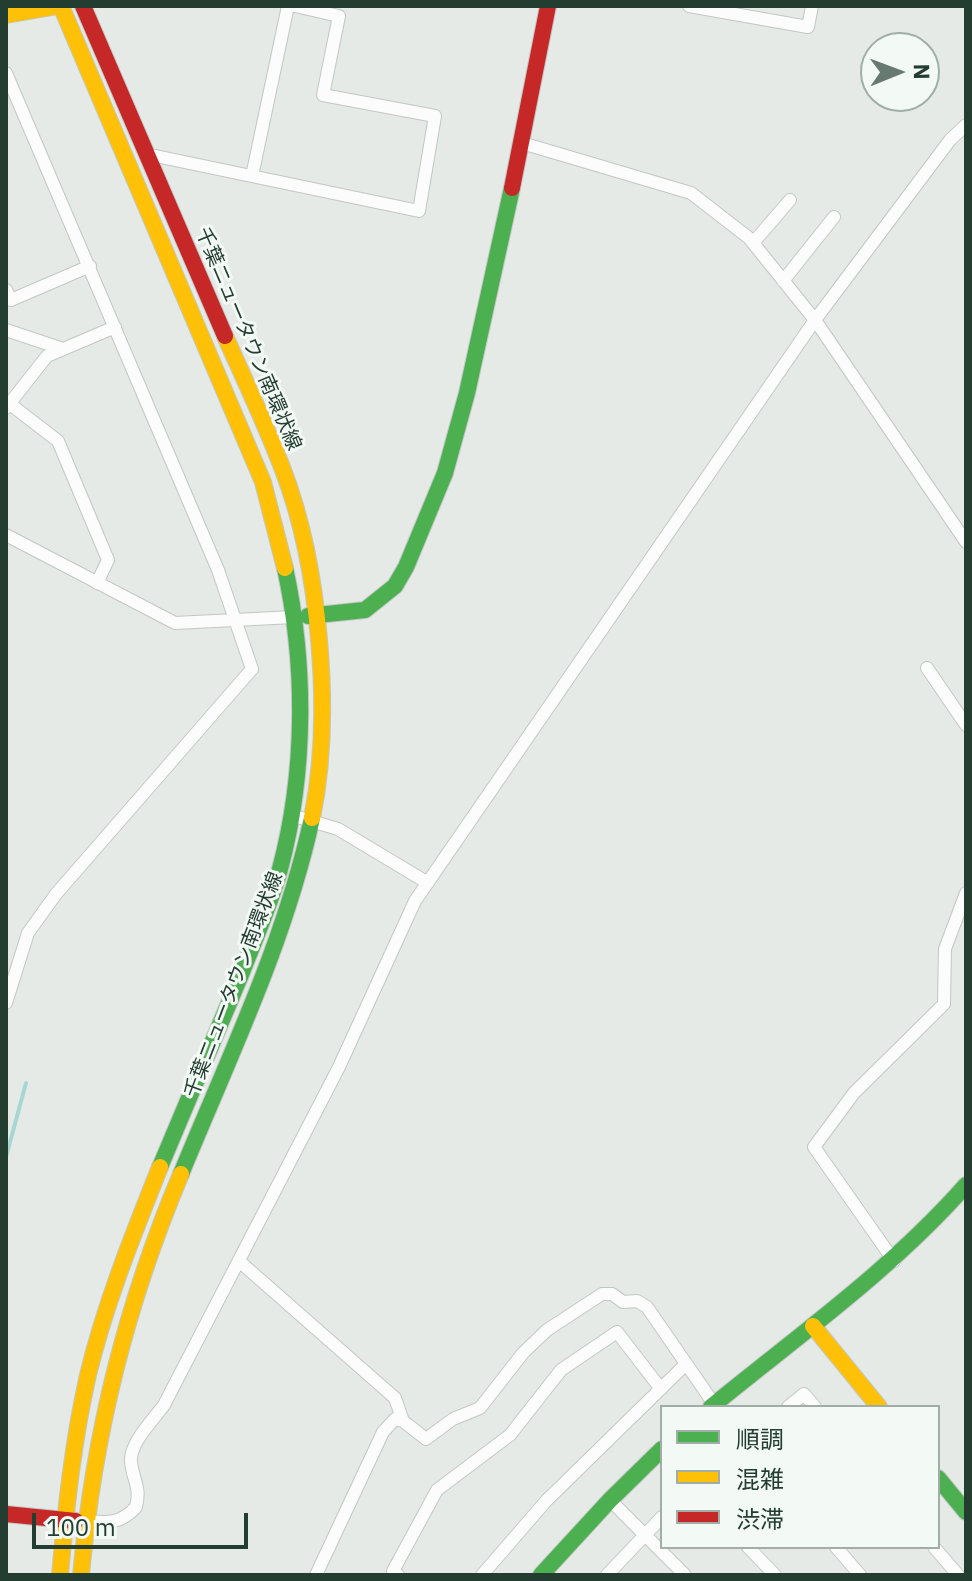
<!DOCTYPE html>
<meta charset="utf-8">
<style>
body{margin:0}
#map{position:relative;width:972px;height:1581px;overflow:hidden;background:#e5eae7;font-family:"IBM Plex Sans","Noto Sans JP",sans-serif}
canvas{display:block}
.frame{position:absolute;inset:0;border:8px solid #233d31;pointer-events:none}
.legend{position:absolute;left:660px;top:1405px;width:280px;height:144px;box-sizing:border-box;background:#f3f9f5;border:2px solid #a0aea7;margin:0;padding:10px 14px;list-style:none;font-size:24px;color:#233d31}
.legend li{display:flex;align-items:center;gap:16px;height:40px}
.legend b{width:40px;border:2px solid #a0aea7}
.north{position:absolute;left:860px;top:32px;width:80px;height:80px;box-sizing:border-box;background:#f3f9f5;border:2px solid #a0aea7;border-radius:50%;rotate:89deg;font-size:22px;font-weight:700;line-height:32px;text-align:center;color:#233d31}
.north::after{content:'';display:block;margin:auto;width:28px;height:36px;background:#677a71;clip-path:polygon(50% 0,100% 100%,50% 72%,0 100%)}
.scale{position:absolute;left:32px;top:1513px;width:216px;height:36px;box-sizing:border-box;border:4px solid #233d31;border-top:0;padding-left:10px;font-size:24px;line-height:28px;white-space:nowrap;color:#233d31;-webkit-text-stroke:6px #f3f9f5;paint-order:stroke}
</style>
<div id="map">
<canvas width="972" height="1581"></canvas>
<div class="frame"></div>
<ul class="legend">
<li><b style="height:10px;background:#4caf50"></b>順調</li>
<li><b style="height:10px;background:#ffc107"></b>混雑</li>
<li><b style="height:10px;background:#c62828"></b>渋滞</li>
</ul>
<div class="north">N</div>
<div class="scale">100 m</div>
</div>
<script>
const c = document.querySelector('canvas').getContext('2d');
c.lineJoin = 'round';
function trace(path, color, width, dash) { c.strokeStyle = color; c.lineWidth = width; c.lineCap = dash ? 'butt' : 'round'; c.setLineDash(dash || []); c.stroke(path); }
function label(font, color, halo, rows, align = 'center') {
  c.font = font + ' "IBM Plex Sans","Noto Sans JP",sans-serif'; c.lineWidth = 6; c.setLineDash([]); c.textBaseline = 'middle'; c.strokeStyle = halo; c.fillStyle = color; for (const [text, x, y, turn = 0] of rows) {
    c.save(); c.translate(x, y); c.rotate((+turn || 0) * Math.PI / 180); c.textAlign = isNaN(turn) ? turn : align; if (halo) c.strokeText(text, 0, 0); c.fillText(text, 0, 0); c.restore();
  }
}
trace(new Path2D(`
 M6 1157 26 1083`), '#a8d7d3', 4);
const street = new Path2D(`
 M689 6 808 27 812 6
 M6 73 218 570 252 669 56 894 28 933 6 1003
 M522 143 691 193 749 238 815 320 966 542
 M146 154 419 211 435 116 323 95 339 16 295 6
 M252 176 288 6
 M753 243 790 200
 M783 281 834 217
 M6 290 11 300 90 266
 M6 330 63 349
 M10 404 58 441 108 560 97 583
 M6 408 47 356 115 327
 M6 535 175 623 294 617
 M927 668 966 725
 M291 815 338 829 428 883
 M239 1261 395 1398 403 1421
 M894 1261 814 1147 854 1093 944 1004 945 949 966 893
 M788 1407 804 1394 815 1407
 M610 1500 685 1575
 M86 1521C107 1523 121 1524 136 1507 141 1486 133 1481 131 1462 129 1444 153 1420 164 1405L339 1067 415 901 815 320 950 140 966 125
 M748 1547 775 1575
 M836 1547 860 1575
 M934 1547 958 1575
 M316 1575 383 1432 395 1419 403 1421 426 1439 453 1419 480 1408 523 1353 547 1330 602 1294H612L623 1302 637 1301 647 1307 714 1404
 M398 1575 393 1571 437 1490 510 1435 561 1370 617 1332 661 1389
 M482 1575 546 1501 686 1364
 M607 1575 662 1517`);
const fast = new Path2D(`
 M308 616 365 610 395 586 406 567 445 473 467 393 512 188
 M160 1167C186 1104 214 1040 240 977 254 941 270 906 280 869 306 772 306 665 285 568
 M181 1174C229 1057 285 942 312 818
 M711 1407C799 1335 891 1270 966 1185
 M938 1478 966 1512
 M541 1575 610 1500 662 1449`);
const slow = new Path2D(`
 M61 6 263 482 285 568
 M6 15 58 6
 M225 336C245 381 266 425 283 470 320 566 333 717 312 818
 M813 1326 879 1407
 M60 1575C66 1508 73 1441 88 1375 105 1304 133 1235 160 1167
 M81 1575C94 1433 126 1305 181 1174`);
const jam = new Path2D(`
 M83 6 225 336
 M512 188 548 6
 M6 1514 76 1521`);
trace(street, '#c2c7c4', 14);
trace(fast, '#c1c7c4', 18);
trace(slow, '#c1c7c4', 18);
trace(jam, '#c1c7c4', 18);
trace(street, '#fbfcfb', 12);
trace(fast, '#4caf50', 16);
trace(slow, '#ffc107', 16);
trace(jam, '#c62828', 16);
label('20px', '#233d31', '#f3f9f5', [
 ["千葉ニュータウン南環状線",248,339,67],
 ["千葉ニュータウン南環状線",234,985,-69]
]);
</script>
